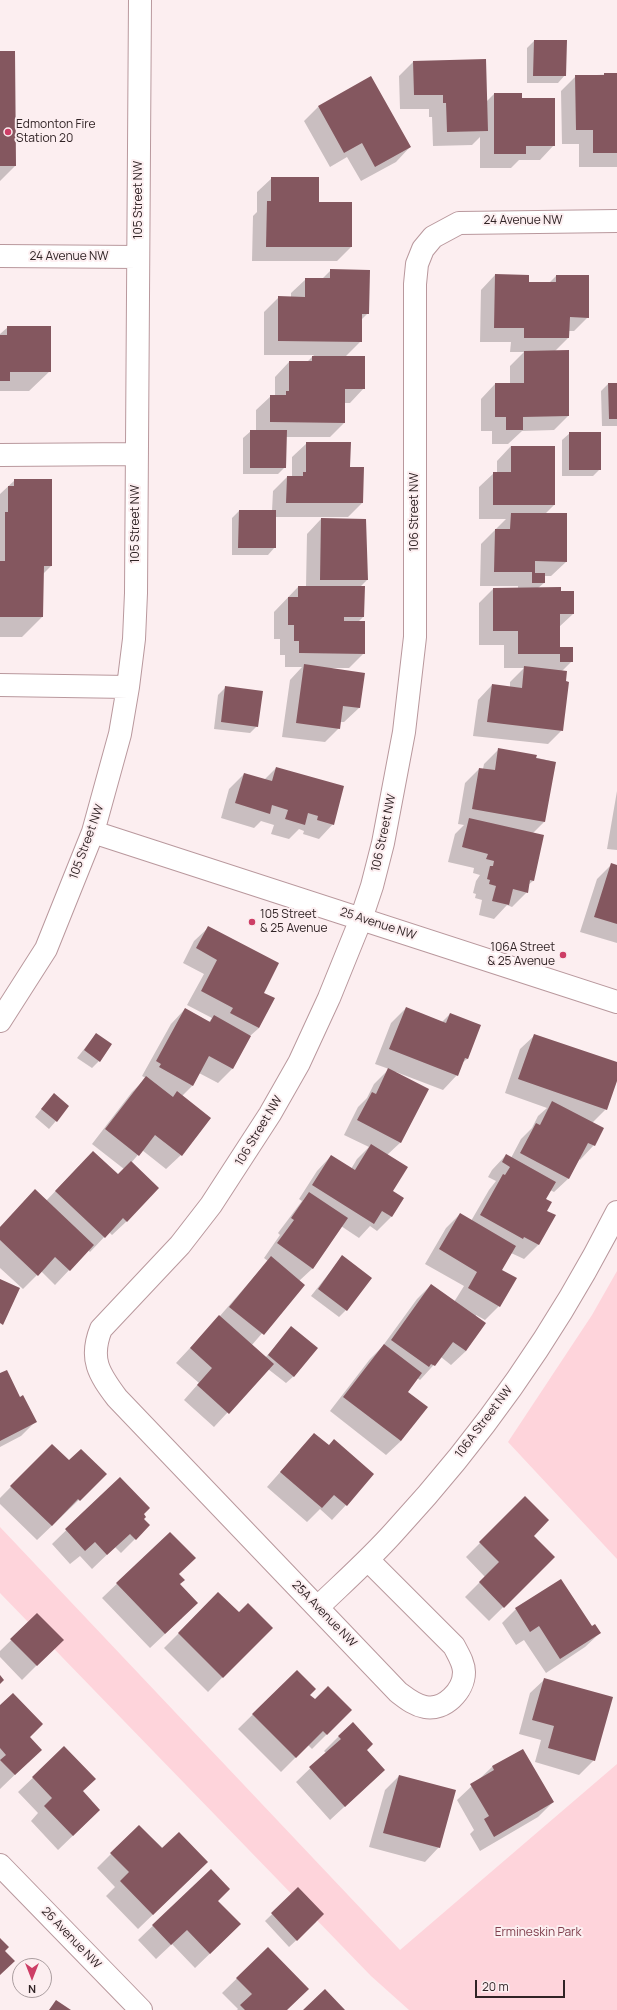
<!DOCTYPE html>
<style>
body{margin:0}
#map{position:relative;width:617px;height:2010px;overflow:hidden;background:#fceef0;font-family:Manrope,sans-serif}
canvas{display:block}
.north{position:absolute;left:12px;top:1958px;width:40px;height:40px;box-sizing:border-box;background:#fceef0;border:1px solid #aa9d9f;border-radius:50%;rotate:180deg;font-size:11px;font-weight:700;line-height:16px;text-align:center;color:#302325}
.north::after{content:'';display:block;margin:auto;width:14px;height:18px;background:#cd3e66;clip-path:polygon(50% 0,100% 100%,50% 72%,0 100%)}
.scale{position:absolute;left:475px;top:1980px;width:90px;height:18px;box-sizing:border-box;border:2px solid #302325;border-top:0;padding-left:5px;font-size:12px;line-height:14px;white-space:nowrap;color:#302325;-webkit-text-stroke:3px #fceef0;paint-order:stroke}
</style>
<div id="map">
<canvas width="617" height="2010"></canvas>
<div class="north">N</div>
<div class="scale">20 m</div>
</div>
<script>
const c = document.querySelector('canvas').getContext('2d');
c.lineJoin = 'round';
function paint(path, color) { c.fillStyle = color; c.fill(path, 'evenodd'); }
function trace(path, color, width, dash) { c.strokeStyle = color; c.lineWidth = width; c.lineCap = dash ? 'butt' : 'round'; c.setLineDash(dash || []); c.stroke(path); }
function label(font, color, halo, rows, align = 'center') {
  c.font = font + ' Manrope,sans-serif'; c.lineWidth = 4; c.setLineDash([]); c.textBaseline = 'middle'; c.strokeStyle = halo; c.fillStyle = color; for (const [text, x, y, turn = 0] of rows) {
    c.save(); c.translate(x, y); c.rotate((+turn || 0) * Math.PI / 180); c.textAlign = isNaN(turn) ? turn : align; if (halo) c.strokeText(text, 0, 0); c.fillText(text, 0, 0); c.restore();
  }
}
paint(new Path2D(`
 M617 1271V1559L508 1442 592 1315Z
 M0 1527 400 1950 617 1764V2010H409L371 1976 0 1593Z`), '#fed4db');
paint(new Path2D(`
 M534 41 565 75 558 83H527V48Z
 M0 52H14L15 166 0 181Z
 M413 62 486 102 494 94 521 99 554 145 540 160H519L511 168H480V137L472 145 433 146 432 117H429V109H400L399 76Z
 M617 74V167H579V144H562L561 91 576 76Z
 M318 107 410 147 396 162 361 181 347 157 330 167 304 121Z
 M272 178 318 203 351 247 337 261H252L253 216 257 212V192Z
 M331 270 368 313 361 320V341L345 357 364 388 350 403H344V423L330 437H286L285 467 278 474H243V438L251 431H256V410L271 396H275V377L289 362H307L314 355H264V312L279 297 291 298V293L306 279H322Z
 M495 275 528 283H549L556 276 588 317 574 331H569L568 338 555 351 568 416 554 430 522 431 508 444H492V431H481V399L495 384H510V366L524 352H510L511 342H480L481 290Z
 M8 327 50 371 29 391H0V334Z
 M608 384H617V426H602L601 391Z
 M570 433 600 469 593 476H562V440Z
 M307 443 349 468 362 503 348 517H275V547L268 555H232V518L239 511H272L273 491 287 477H292V457Z
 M511 446 554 505 545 514 566 562 551 576H544V583L538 588 560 592 573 614 559 627V648L572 661 562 671V730L548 744 473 736 478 700 492 685 510 687V682L524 668H504V645H479V603L493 589 518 588V586H480L481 544 506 519H479V487L494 473H497V461Z
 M15 480 51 566 43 574 42 617 22 637H0V494Z
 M321 519 365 520V548H367V580L360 587 363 617 358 622 364 653 349 668H328L363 674 359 708 344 722H340L339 728 325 742 282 737 290 680 302 667H285V655H280V639H274V612L298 587H306L307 534Z
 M226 687 257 726 250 733 214 729 218 695Z
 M499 749 555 762 544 822 532 834 533 881 528 885 527 892 512 907 507 905 494 919 479 915 482 900 475 898 476 894 473 893 476 881 480 875 473 873 474 868 448 862 455 834 464 825 458 824 465 783 479 769H483L484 764Z
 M276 768 333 824 319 839 303 834 304 831 299 829 289 839 271 834 274 825 261 821 254 828 221 818 229 789 244 774 264 780Z
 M617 791V850L607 849Z
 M612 864 617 866V943L580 932 597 879Z
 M209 927 263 993 259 1028 250 1036 232 1069 218 1083 199 1073 192 1086 182 1096 181 1155 166 1169 142 1150 131 1163 127 1221 112 1235 109 1232 90 1252 88 1250 55 1285 41 1271 23 1289 0 1268V1227L46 1201 79 1166 118 1175 124 1169 92 1144 132 1092 146 1078 142 1076 171 1024 185 1009 209 1022 212 1018 187 1005 204 974 183 963 194 941Z
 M406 1008 442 1022 450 1014 480 1025 467 1059 461 1064 457 1075 443 1090 396 1072 401 1142 387 1155 392 1191 403 1198 391 1217 377 1231 370 1226 359 1238 341 1226 313 1268 299 1281 304 1285 251 1346 265 1358 291 1328 294 1376 286 1383 268 1369 214 1427 184 1400 199 1383 176 1363 219 1317 268 1261 264 1258 280 1235 278 1233 302 1201 299 1199 317 1171 331 1156 351 1169 357 1159 369 1147 344 1135 358 1107 367 1098 374 1084 389 1069 375 1064 391 1023Z
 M96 1034 99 1061 92 1068 77 1058Z
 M535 1035 617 1063V1078L606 1109 592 1123 594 1145 580 1160 579 1159 569 1178 554 1192 550 1190 545 1199 546 1211 554 1216 538 1245 524 1259 511 1253 501 1270 499 1306 485 1320 476 1315 466 1351 451 1365 441 1357 420 1380 417 1378 406 1392 401 1441 386 1455 330 1411 370 1359 382 1347 417 1299 431 1285 454 1302 464 1286 425 1264 446 1228 460 1214 471 1221 489 1190 496 1181 488 1177 492 1170 506 1155 511 1158 521 1139 532 1128 538 1116 547 1108 505 1093 520 1049Z
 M47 1102 68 1107 49 1129 35 1117Z
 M342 1257 346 1310 339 1317 311 1296Z
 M0 1375 20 1398 35 1422 21 1436 0 1447Z
 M314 1434 329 1446 346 1505 332 1520 320 1509 307 1522 267 1487Z
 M52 1445 69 1461 106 1474 37 1540 0 1504V1498Z
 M120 1478 143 1519 149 1525 121 1553 115 1547 92 1569 80 1556 70 1564 52 1544Z
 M525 1498 533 1536 554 1557 489 1621 465 1597 485 1577 466 1557Z
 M170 1533 178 1574 182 1618 150 1648 102 1598Z
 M218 1594 239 1614 271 1628 208 1692 164 1648Z
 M516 1609 592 1627 600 1633 585 1647 546 1673 524 1640 516 1645 502 1623Z
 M37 1615 62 1640 22 1680 0 1657V1651Z
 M297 1671 309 1695 315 1700 351 1710 312 1749 308 1745 281 1772 238 1729Z
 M545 1679 594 1760 579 1775 535 1762 541 1740 519 1734 530 1693Z
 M0 1706 28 1737 26 1764 0 1789Z
 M339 1736 365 1750 369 1784 330 1820 296 1782 326 1753 324 1751Z
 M64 1748 82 1792 85 1824 58 1850 31 1821 38 1813 18 1792Z
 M522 1750 553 1802 538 1817 480 1851 470 1834 474 1830 457 1800 492 1767Z
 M399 1776 439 1847 425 1862 369 1847 385 1790Z
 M139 1826 193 1876 138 1929 106 1896 115 1887 97 1868Z
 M211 1870 225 1939 195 1968 172 1944 156 1959 138 1940Z
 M298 1889 316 1922 289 1947 265 1921Z
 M268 1948 286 2010H237L238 2009 222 1993Z`), '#0003');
paint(new Path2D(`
 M534 40H567L566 76H533Z
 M0 51H15L16 166H0Z
 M486 59 488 131 447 132 446 103H443V95H414L413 61Z
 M604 73H617V153H593V130H576L575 75H604Z
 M371 76 411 147 375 167 362 143 344 153 318 106Z
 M494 93H522V98H555V146H526V154H494Z
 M271 177H319V202H352V247H266L267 201H271Z
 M330 269 370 270 369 314H362V342L278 341V296L305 297V278H330Z
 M495 274 529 275V282H556V275H589V318L570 317 569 338H524V328H494Z
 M7 326H51V372H10V381H0V335H7Z
 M569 350V416L523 417V430H506V417H495V383H524V351Z
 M312 356H365V389H345V423L270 422V395H286V391H289V361H312Z
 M608 383H617V419H609Z
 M250 430H287L286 468H250Z
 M569 432H601V470H569Z
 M306 442H351L350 467H364L363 503H286L287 476H303V472H306Z
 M511 446H555V505H493V472H511Z
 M14 479H52V566H44L43 617H0V561H5V512H8V486H14Z
 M239 510H276V548H238Z
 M511 513H567V562L535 561V573H545V583H532V572H494L495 529H510Z
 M321 518 366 519 368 580H320Z
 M298 586H365L364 617H344V621H365V654L299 653V641H294V625H288V597H298Z
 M561 587V591H574V614H560V647H573V662H560V654H518V631H493V588Z
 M304 664 365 673 360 708 343 706 340 729 296 723Z
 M524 666 567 671 566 681 569 682 563 731 487 722 492 684 522 688Z
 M225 686 263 691 258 727 221 722Z
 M498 748 537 755 536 758 556 762 545 822 472 809 479 768 495 770Z
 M276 767 344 786 334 825 317 820 318 816 308 813 305 825 285 819 288 810 272 805 270 814 235 803 244 773 272 781Z
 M469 818 544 835 534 881 530 880 528 893 513 889 509 905 492 901 496 886 489 884 490 880 487 879 490 866H493L494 861 486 859 488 854 462 847Z
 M611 863 617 865V924L594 917Z
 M208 926 279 963 264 993 275 998 259 1028 230 1013 233 1008 201 991 217 960 196 948Z
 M406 1007 446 1023 450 1013 481 1025 468 1059 465 1058 458 1076 389 1049Z
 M185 1008 210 1022 214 1015 251 1036 233 1069 209 1056 193 1086 159 1067 161 1064 156 1061Z
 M96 1033 112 1044 100 1062 84 1050Z
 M534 1034 617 1062V1081L607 1110 518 1079Z
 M388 1068 429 1089 401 1143 357 1120 372 1092 376 1094Z
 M146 1076 173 1097 177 1091 211 1118 182 1156 155 1135 139 1156 105 1129Z
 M54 1093 69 1106 57 1122 41 1109Z
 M552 1101 604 1128 595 1146 588 1143 569 1179 520 1153 536 1123 540 1125Z
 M371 1144 408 1167 393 1191 404 1198 392 1217 382 1211 374 1224 312 1185 331 1155 355 1170Z
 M93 1151 118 1174 131 1161 159 1188 127 1222 123 1218 105 1238 55 1191Z
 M506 1154 556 1182 546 1199 552 1202 547 1211 556 1215 539 1245 524 1237 523 1239 480 1215 503 1174 505 1175 510 1167 502 1162Z
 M35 1189 94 1245 70 1271 55 1257 38 1276 0 1240V1227Z
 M309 1192 348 1218 313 1269 277 1243 294 1220 291 1218Z
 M460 1213 516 1246 502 1270 517 1278 500 1307 468 1288 477 1272 439 1249Z
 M342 1255 372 1278 347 1311 318 1289Z
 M271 1256 305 1285 264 1335 229 1307Z
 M0 1279 20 1288 3 1325 0 1323Z
 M431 1284 486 1323 466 1351 453 1342 435 1366 431 1364 429 1367 391 1340Z
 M219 1315 274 1364 229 1414 197 1385 212 1368 190 1348Z
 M291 1326 318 1348 294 1377 268 1355Z
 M384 1344 422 1373 408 1392 428 1407 401 1441 343 1397Z
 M7 1370 20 1397 23 1395 37 1422 0 1441V1373Z
 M314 1433 329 1445 334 1439 374 1474 347 1506 334 1495 322 1508 280 1472Z
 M52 1444 69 1460 81 1449 107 1474 80 1501 78 1499 52 1526 10 1486Z
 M120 1477 150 1508 144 1514 146 1517 144 1519 150 1525 136 1540 130 1534 107 1555 95 1542 85 1551 65 1529Z
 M525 1496 549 1520 534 1536 555 1557 504 1608 479 1582 499 1562 479 1542Z
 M170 1532 196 1558 179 1574 185 1580 180 1584 198 1603 165 1634 116 1583Z
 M561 1579 592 1626 595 1624 601 1633 560 1659 539 1626 530 1632 515 1608Z
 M218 1592 239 1612 248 1603 273 1628 223 1678 178 1633Z
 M37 1613 64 1640 37 1666 10 1639Z
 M297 1670 316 1689 310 1695 315 1699 328 1686 352 1710 327 1735 323 1731 296 1758 252 1714Z
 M0 1675 4 1680 0 1684Z
 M544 1678 613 1697 595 1761 548 1748 554 1726 532 1720Z
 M13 1693 43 1724 30 1737 42 1750 15 1775 0 1760 6 1755 0 1748V1705Z
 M353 1722 373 1744 367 1750 385 1770 345 1807 309 1767 341 1739 338 1736Z
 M64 1746 96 1779 83 1791 100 1810 73 1836 44 1806 52 1798 32 1777Z
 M523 1749 554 1802 494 1837 484 1819 489 1816 470 1784 494 1770 492 1766Z
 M399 1775 456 1790 440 1848 383 1833Z
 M139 1825 162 1848 179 1832 208 1862 153 1915 120 1881 129 1872 110 1853Z
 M211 1869 230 1889 218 1901 241 1924 210 1954 187 1930 171 1945 152 1925Z
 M298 1887 324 1914 297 1941 271 1913Z
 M0 1938 9 1947 5 1951 15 1961 0 1975Z
 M268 1947 309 1989 287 2010H245L240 2005 252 1994 236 1978Z
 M325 1989 345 2010H303Z
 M56 2000 71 2010H49Z`), '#84575f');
const minor = new Path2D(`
 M0 256 138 257
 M0 455 137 454
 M0 685 128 687
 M93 832 617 1002
 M0 1021 46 949 93 832 120 734 128 687 134 639 136 593 140 0
 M368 1560 454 1646C458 1654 464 1663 464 1672 464 1691 444 1711 425 1707 414 1705 406 1698 398 1692L117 1398C99 1374 89 1359 101 1329L180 1245 211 1205 270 1114 299 1063 329 998 361 919 372 886 383 843 404 732 415 637V284L417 264 423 249 433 237 459 223 617 221
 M318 1607C344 1582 371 1558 395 1531 483 1436 559 1327 617 1212
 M0 1865 141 2010`);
trace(minor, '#b9989d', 24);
trace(minor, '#fff', 22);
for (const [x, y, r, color] of [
 [8,132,4,"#cd3e66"],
 [252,922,4,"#cd3e66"],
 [563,955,4,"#cd3e66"]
]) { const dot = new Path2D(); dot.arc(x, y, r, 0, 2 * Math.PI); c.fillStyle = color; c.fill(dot); trace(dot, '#fceef0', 1.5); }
label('12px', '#302325', '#fceef0', [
 ["Edmonton Fire",16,125],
 ["Station 20",16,139],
 ["105 Street",260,915],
 ["& 25 Avenue",260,929],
 ["106A Street",555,948,"right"],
 ["& 25 Avenue",555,962,"right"]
], 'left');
label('12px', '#302325', '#fceef0', [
 ["105 Street NW",139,200,-90],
 ["24 Avenue NW",523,221],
 ["24 Avenue NW",69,257],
 ["106 Street NW",415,512,-90],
 ["105 Street NW",136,524,-90],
 ["106 Street NW",384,833,-78],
 ["105 Street NW",87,842,-70],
 ["25 Avenue NW",378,924,18],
 ["106 Street NW",259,1131,-59],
 ["106A Street NW",484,1422,-53],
 ["25A Avenue NW",324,1614,46],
 ["26 Avenue NW",71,1938,46]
]);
label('12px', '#7f3e4c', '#fceef0', [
 ["Ermineskin Park",538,1933]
]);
</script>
